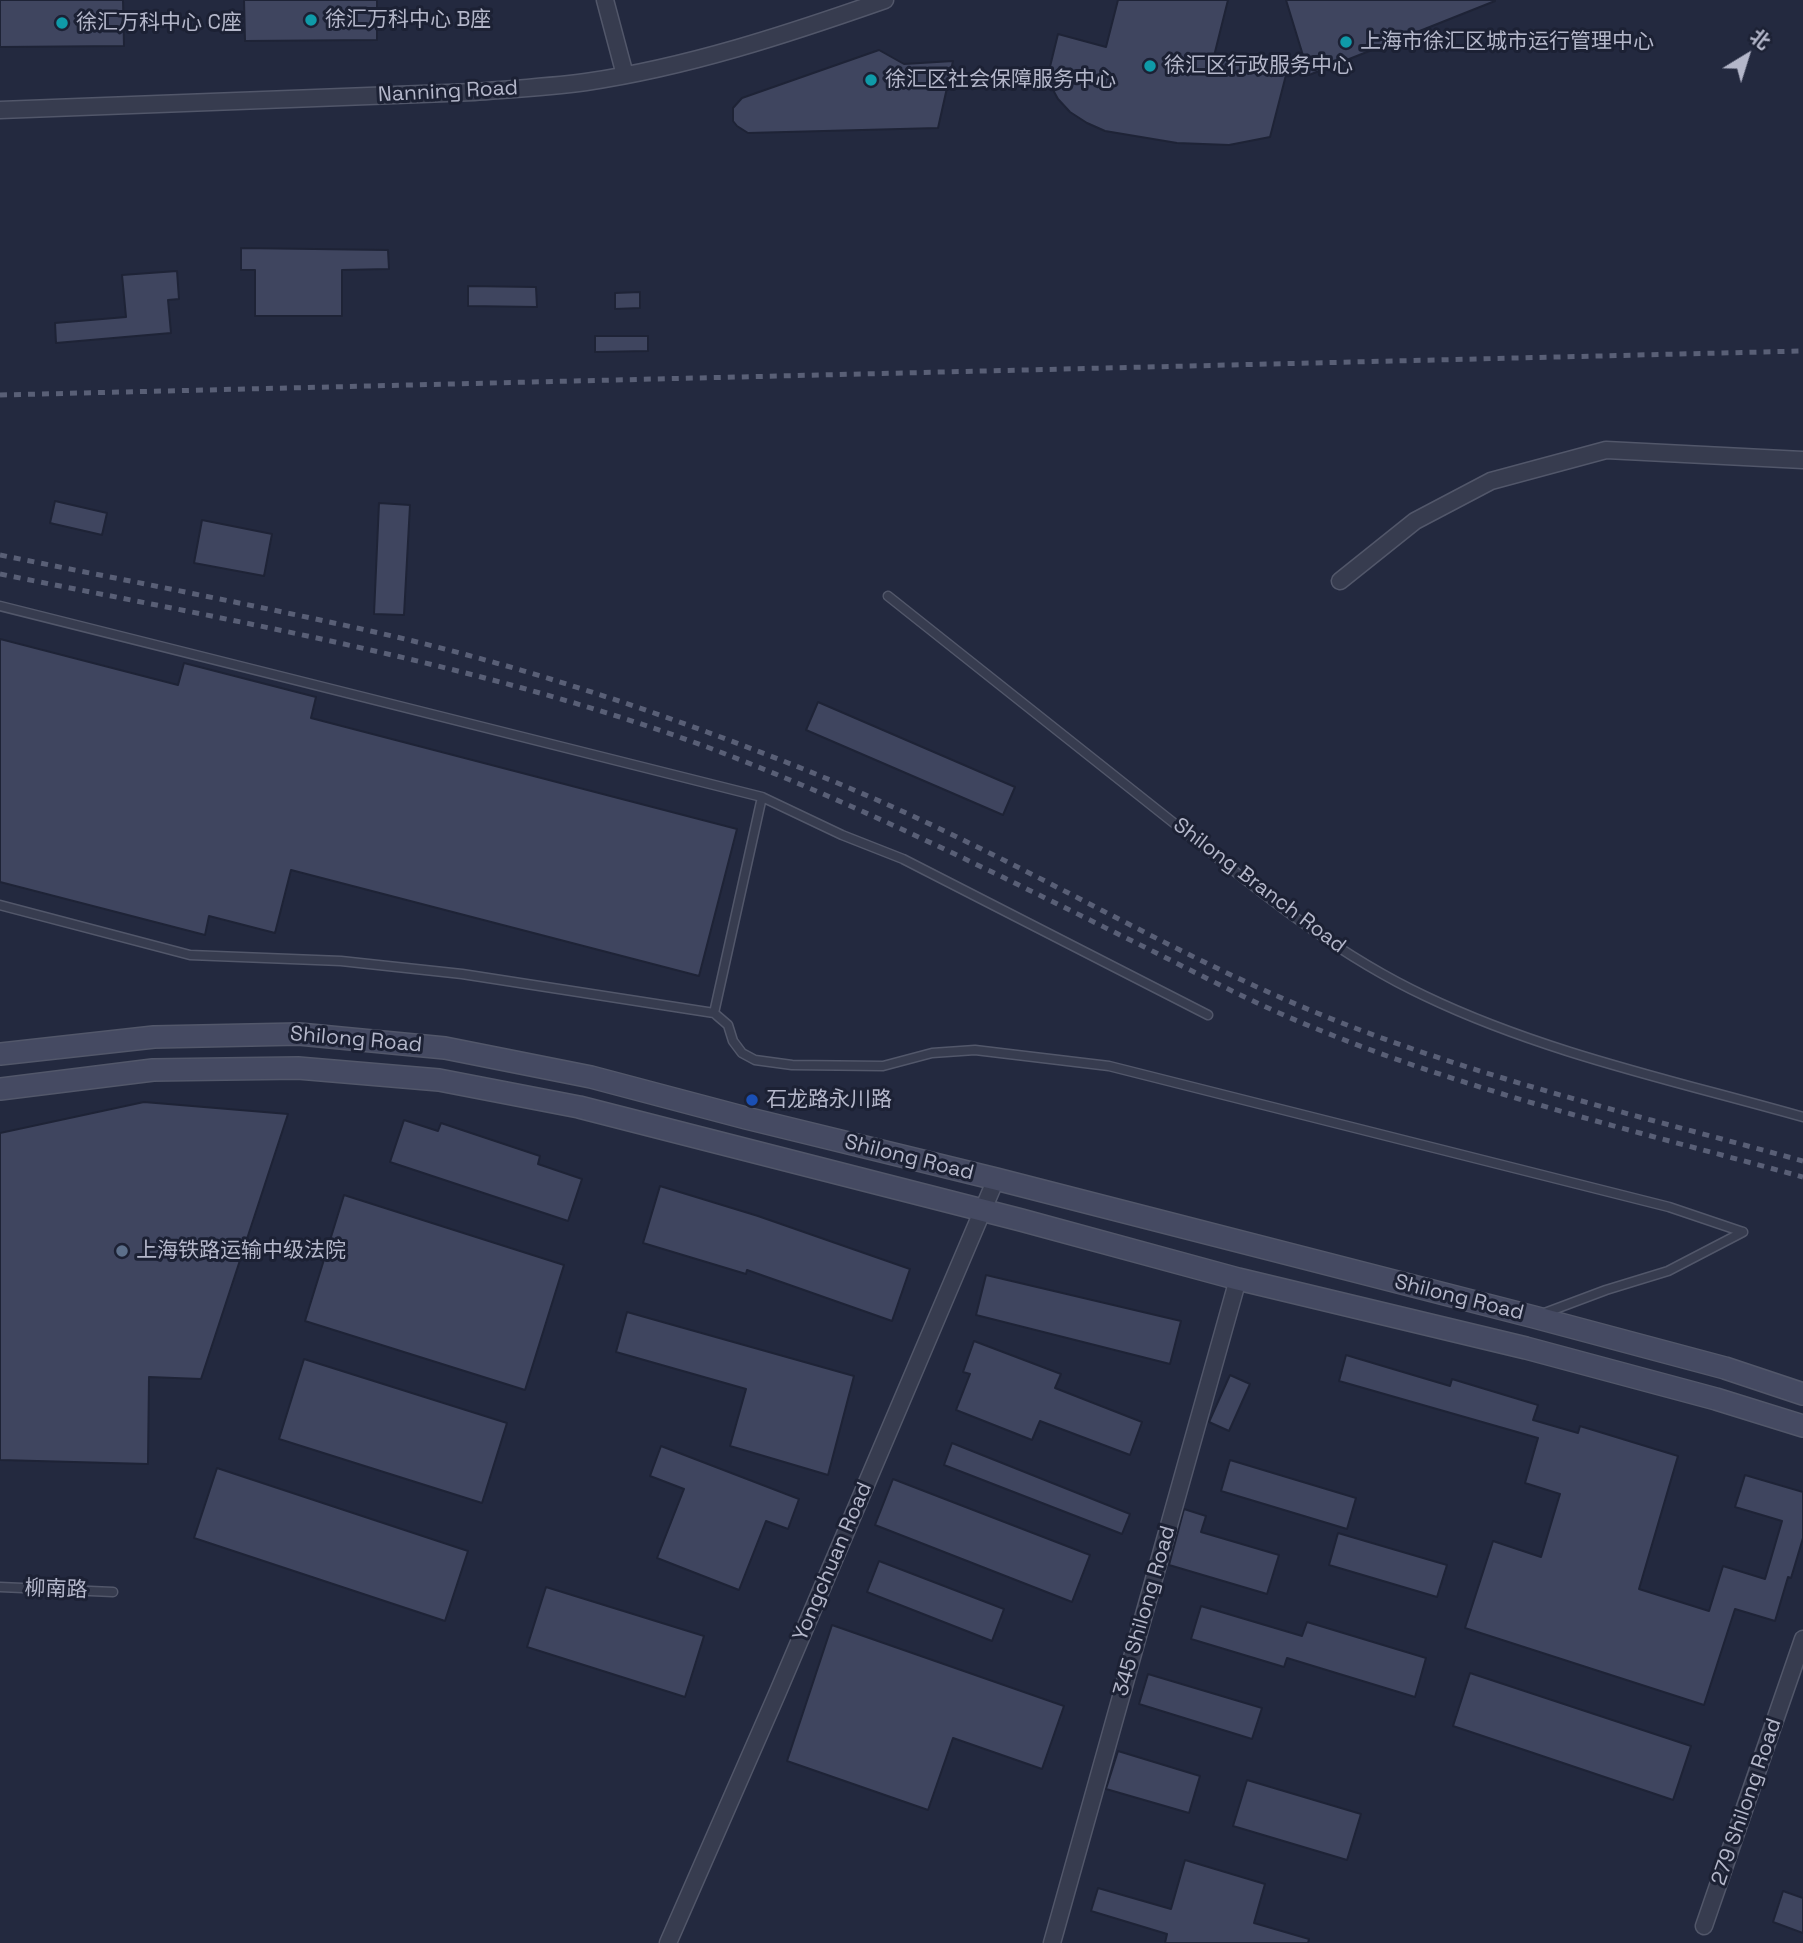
<!DOCTYPE html>
<meta charset="utf-8">
<style>
body{margin:0}
#map{position:relative;width:1803px;height:1943px;overflow:hidden;background:#23293f;font-family:"Space Grotesk","Noto Sans SC",sans-serif}
canvas{display:block}
.north{position:absolute;left:1712px;top:21px;width:70px;height:70px;-webkit-text-stroke:5px #1c2134;paint-order:stroke;rotate:38deg;font-size:19px;font-weight:700;line-height:28px;text-align:center;color:#b4b7ca}
.north::after{content:'';display:block;margin:auto;width:24px;height:32px;background:#b4b7ca;clip-path:polygon(50% 0,100% 100%,50% 72%,0 100%)}
</style>
<div id="map">
<canvas width="1803" height="1943"></canvas>
<div class="north">北</div>
</div>
<script>
const c = document.querySelector('canvas').getContext('2d');
c.lineJoin = 'round';
function paint(path, color) { c.fillStyle = color; c.fill(path, 'evenodd'); }
function trace(path, color, width, dash) { c.strokeStyle = color; c.lineWidth = width; c.lineCap = dash ? 'butt' : 'round'; c.setLineDash(dash || []); c.stroke(path); }
function label(font, color, halo, rows, align = 'center') {
  c.font = font + ' "Space Grotesk","Noto Sans SC",sans-serif'; c.lineWidth = 6; c.setLineDash([]); c.textBaseline = 'middle'; c.strokeStyle = halo; c.fillStyle = color; for (const [text, x, y, turn = 0] of rows) {
    c.save(); c.translate(x, y); c.rotate((+turn || 0) * Math.PI / 180); c.textAlign = isNaN(turn) ? turn : align; if (halo) c.strokeText(text, 0, 0); c.fillText(text, 0, 0); c.restore();
  }
}
const building = new Path2D(`
 M0 0H123L124 46 0 47Z
 M244 0H377V40L245 41Z
 M1118 0H1228L1214 56 1286 75 1270 137 1229 145 1177 143 1105 131 1087 123 1070 112 1058 99 1047 79 1058 34 1106 47Z
 M1286 0H1495V1L1309 75Z
 M879 50 904 64 953 61 938 128 748 133 737 126 733 121V108L742 98Z
 M241 248 388 250 389 269 342 270V316H255V270H241Z
 M177 271 179 299 168 300 171 333 56 343 55 323 126 317 122 275Z
 M468 286 536 287 537 307 468 306Z
 M640 292V308L615 309V293Z
 M595 336H648V351L595 352Z
 M55 501 107 513 102 535 50 523Z
 M379 503 410 505 404 615 374 614Z
 M202 520 272 534 264 576 194 563Z
 M0 639 178 685 184 663 316 697 311 718 737 829 699 976 291 870 275 933 209 916 205 935 0 882Z
 M818 702 1015 787 1003 815 806 730Z
 M144 1102 288 1114 201 1379 149 1377 148 1464 0 1460V1133Z
 M404 1120 438 1131 441 1123 540 1156 538 1164 582 1179 568 1221 390 1162Z
 M660 1186 758 1216 910 1269 892 1321 747 1270 746 1274 643 1243Z
 M344 1195 564 1265 525 1390 305 1321Z
 M986 1275 1181 1321 1170 1364 976 1315Z
 M627 1312 854 1376 828 1475 730 1446 746 1389 616 1352Z
 M974 1341 1061 1374 1055 1388 1142 1422 1130 1455 1040 1421 1032 1440 956 1410 970 1374 963 1372Z
 M1346 1355 1450 1386 1452 1379 1538 1405 1533 1420 1578 1433 1580 1426 1678 1456 1639 1589 1709 1611 1723 1566 1765 1579 1782 1521 1735 1507 1745 1475 1803 1492V1538L1791 1578 1788 1577 1775 1621 1735 1609 1704 1705 1465 1628 1493 1541 1541 1557 1560 1494 1525 1483 1538 1438 1339 1381Z
 M304 1359 507 1423 482 1503 279 1439Z
 M1230 1375 1250 1384 1229 1431 1209 1422Z
 M952 1443 1130 1514 1122 1534 944 1465Z
 M661 1446 799 1499 788 1529 766 1521 739 1590 657 1558 684 1489 650 1476Z
 M1230 1460 1356 1498 1347 1529 1221 1491Z
 M217 1468 468 1551 445 1621 194 1538Z
 M893 1479 1090 1555 1072 1602 875 1525Z
 M1184 1509 1206 1516 1201 1532 1279 1555 1267 1594 1169 1565Z
 M1338 1533 1447 1565 1437 1597 1329 1565Z
 M879 1561 1004 1609 992 1641 867 1592Z
 M546 1587 704 1636 685 1697 527 1647Z
 M1201 1606 1302 1636 1307 1622 1426 1658 1415 1697 1287 1658 1284 1667 1191 1639Z
 M832 1625 1064 1706 1042 1769 953 1738 928 1810 787 1761Z
 M1470 1673 1691 1746 1673 1800 1453 1726Z
 M1148 1674 1262 1708 1252 1739 1139 1704Z
 M1118 1751 1200 1776 1189 1813 1106 1789Z
 M1247 1780 1361 1814 1347 1860 1233 1826Z
 M1185 1860 1265 1884 1254 1923 1309 1939 1308 1943H1165L1167 1934 1091 1911 1098 1888 1171 1909Z
 M1783 1891 1803 1898V1933L1773 1922Z`);
paint(building, '#3f455f');
trace(building, '#1e2336', 2);
const lane = new Path2D(`
 M888 596C980 669 1073 743 1165 816 1247 881 1329 951 1425 996 1544 1053 1676 1081 1803 1117
 M0 606 762 797 842 835 903 859 1208 1015
 M762 797 714 1013 728 1025 733 1041 742 1053 755 1060 792 1065 883 1066 932 1053 975 1050 1109 1066 1669 1207 1743 1232
 M0 905 190 955 341 961 462 974 714 1013
 M1542 1314 1606 1290 1668 1271 1743 1232
 M0 1587 113 1592`);
const street = new Path2D(`
 M605 0 625 75
 M0 110 474 92C512 89 549 87 586 82 688 67 788 34 885 0
 M1340 581 1415 521 1491 481 1606 450 1803 460
 M1704 1926 1803 1639
 M668 1943 777 1694 996 1179
 M1052 1943 1238 1279`);
const secondary = new Path2D(`
 M0 1054 154 1037 299 1034 445 1048 591 1077 746 1118 996 1179 1534 1317 1725 1368 1803 1394
 M0 1089 153 1070 298 1068 439 1080 579 1107 1021 1220 1238 1279 1526 1348 1716 1399 1803 1426`);
trace(lane, '#52576a', 11);
trace(street, '#52576a', 19);
trace(secondary, '#52576a', 24);
trace(lane, '#373c4f', 8);
trace(street, '#373c4f', 16);
trace(secondary, '#454a62', 21);
trace(new Path2D(`
 M0 395 1803 351
 M0 555C119 579 239 602 357 628 476 654 593 690 707 732 794 764 880 799 963 840 1081 897 1195 963 1317 1013 1473 1077 1640 1116 1803 1161
 M0 574C238 622 479 663 707 747 848 800 983 867 1118 934 1184 966 1249 1002 1317 1029 1473 1093 1640 1132 1803 1177`), '#595f76', 5, [7, 7]);
for (const [x, y, r, color] of [
 [311,20,7,"#0f9aa8"],
 [62,23,7,"#0f9aa8"],
 [1346,42,7,"#0f9aa8"],
 [1150,66,7,"#0f9aa8"],
 [871,80,7,"#0f9aa8"],
 [752,1100,7,"#1a4fb4"],
 [122,1251,7,"#5c6f8a"]
]) { const dot = new Path2D(); dot.arc(x, y, r, 0, 2 * Math.PI); c.fillStyle = color; c.fill(dot); trace(dot, '#1c2134', 2.5); }
label('21px', '#b4b7ca', '#1c2134', [
 ["徐汇万科中心 B座",325,20],
 ["徐汇万科中心 C座",76,23],
 ["上海市徐汇区城市运行管理中心",1360,42],
 ["徐汇区行政服务中心",1164,66],
 ["徐汇区社会保障服务中心",885,80],
 ["石龙路永川路",766,1100],
 ["上海铁路运输中级法院",136,1251]
], 'left');
label('21px', '#b4b7ca', '#1c2134', [
 ["Nanning Road",448,92,-3],
 ["Shilong Branch Road",1259,886,37],
 ["Shilong Road",356,1040,5],
 ["Shilong Road",909,1158,14],
 ["Shilong Road",1459,1298,14],
 ["Yongchuan Road",833,1562,-67],
 ["柳南路",56,1590,2],
 ["345 Shilong Road",1145,1611,-74],
 ["279 Shilong Road",1747,1802,-71]
]);
</script>
